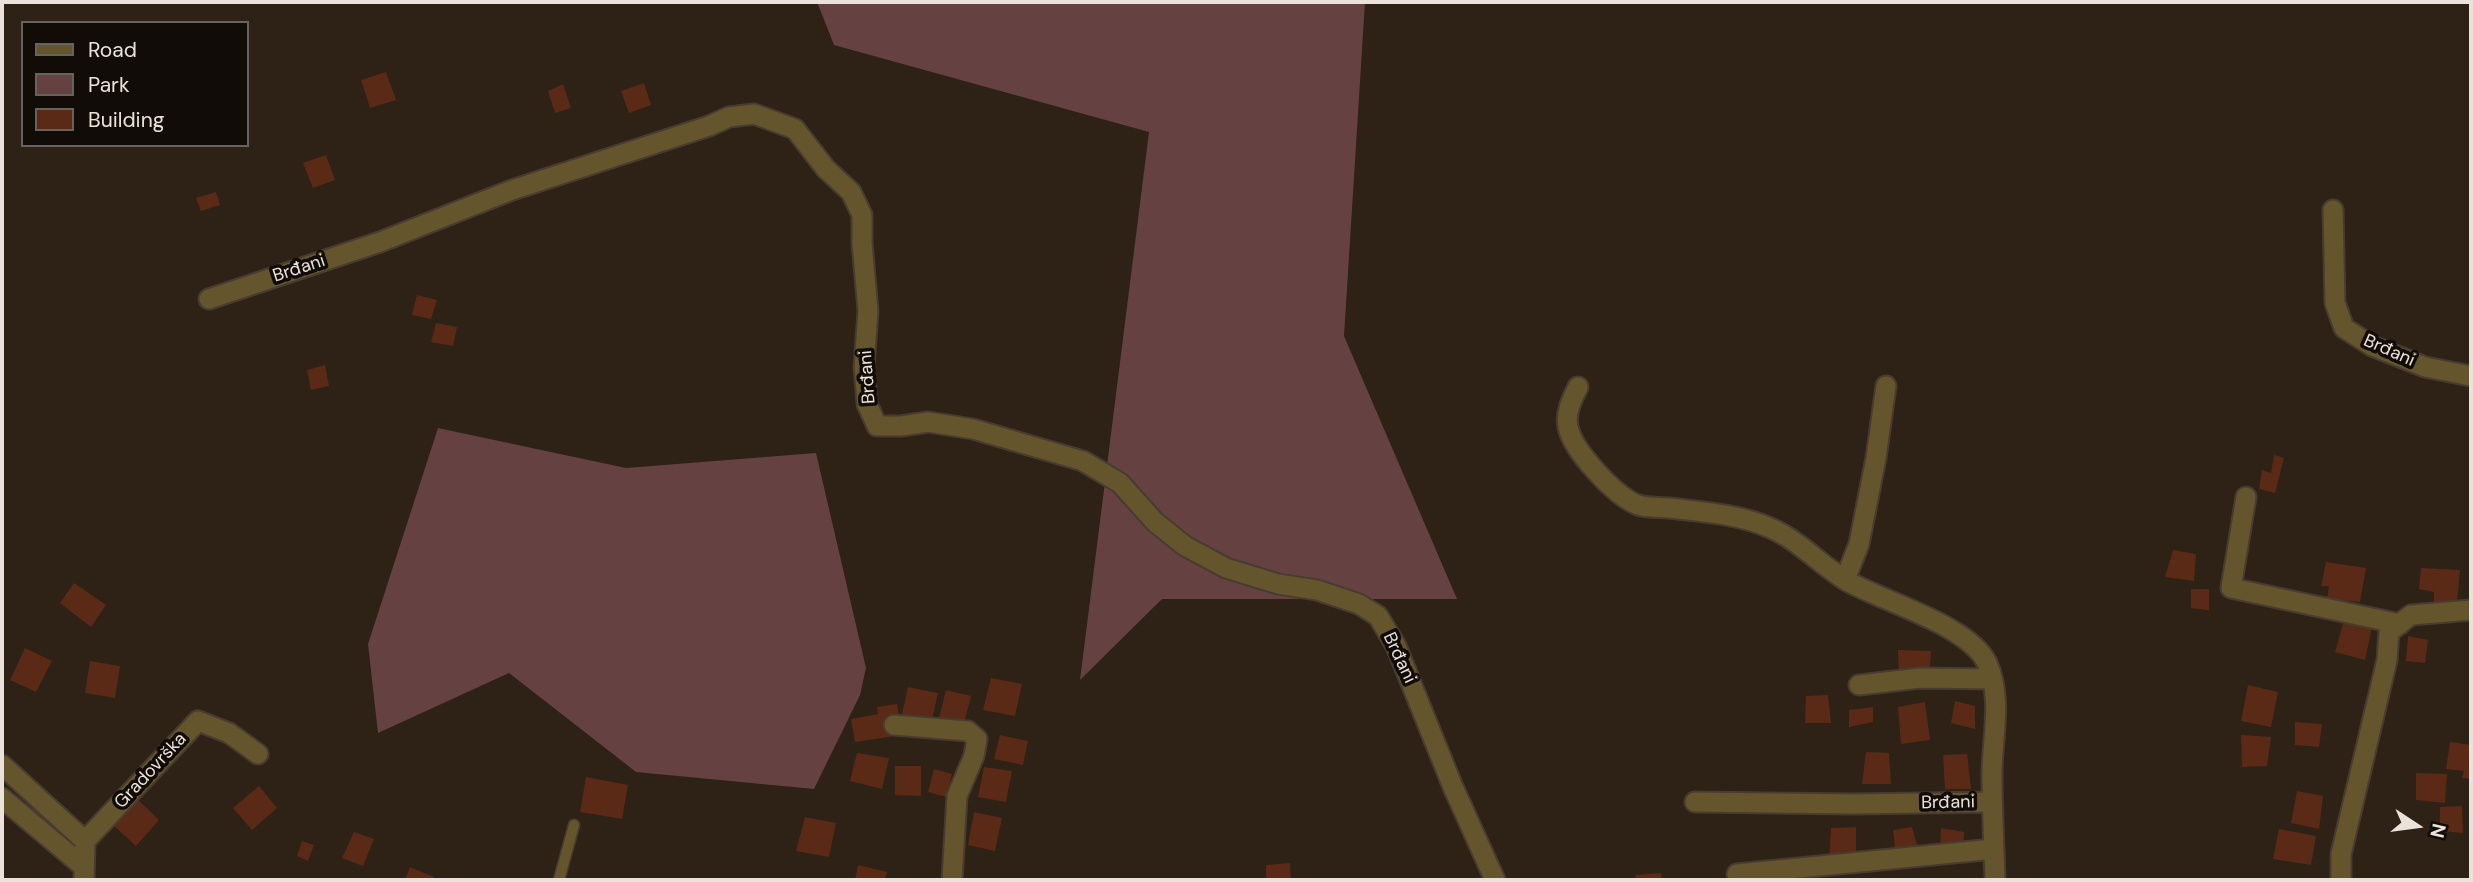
<!DOCTYPE html>
<meta charset="utf-8">
<style>
body{margin:0}
#map{position:relative;width:2473px;height:882px;overflow:hidden;background:#2e2115;font-family:"DM Sans",sans-serif}
canvas{display:block}
.frame{position:absolute;inset:0;border:4px solid #ebe3db;pointer-events:none}
.legend{position:absolute;left:21px;top:21px;width:228px;height:126px;box-sizing:border-box;background:#110c07;border:2px solid #68625c;margin:0;padding:9px 12px;list-style:none;font-size:21px;color:#ebe3db}
.legend li{display:flex;align-items:center;gap:14px;height:35px}
.legend b{width:35px;border:2px solid #68625c}
.north{position:absolute;left:2382px;top:791px;width:70px;height:70px;-webkit-text-stroke:5px #110c07;paint-order:stroke;rotate:103deg;font-size:19px;font-weight:700;line-height:28px;text-align:center;color:#ebe3db}
.north::after{content:'';display:block;margin:auto;width:24px;height:32px;background:#ebe3db;clip-path:polygon(50% 0,100% 100%,50% 72%,0 100%)}
</style>
<div id="map">
<canvas width="2473" height="882"></canvas>
<div class="frame"></div>
<ul class="legend">
<li><b style="height:9px;background:#64552c"></b>Road</li>
<li><b style="height:19px;background:#654142"></b>Park</li>
<li><b style="height:19px;background:#5a2a17"></b>Building</li>
</ul>
<div class="north">N</div>
</div>
<script>
const c = document.querySelector('canvas').getContext('2d');
c.lineJoin = 'round';
function paint(path, color) { c.fillStyle = color; c.fill(path, 'evenodd'); }
function trace(path, color, width, dash) { c.strokeStyle = color; c.lineWidth = width; c.lineCap = dash ? 'butt' : 'round'; c.setLineDash(dash || []); c.stroke(path); }
function label(font, color, halo, rows, align = 'center') {
  c.font = font + ' "DM Sans",sans-serif'; c.lineWidth = 7; c.setLineDash([]); c.textBaseline = 'middle'; c.strokeStyle = halo; c.fillStyle = color; for (const [text, x, y, turn = 0] of rows) {
    c.save(); c.translate(x, y); c.rotate((+turn || 0) * Math.PI / 180); c.textAlign = isNaN(turn) ? turn : align; if (halo) c.strokeText(text, 0, 0); c.fillText(text, 0, 0); c.restore();
  }
}
paint(new Path2D(`
 M817 2H1365L1344 336 1457 599H1162L1080 680 1149 132 834 45Z
 M438 428 626 468 816 453 866 668 860 695 814 789 636 772 509 673 378 733 368 644Z`), '#654142');
paint(new Path2D(`
 M386 72 396 100 370 108 361 80Z
 M644 83 651 105 629 113 621 91Z
 M563 84 571 108 555 113 548 91Z
 M326 155 335 180 313 188 303 163Z
 M216 192 220 205 201 211 196 198Z
 M417 295 437 300 431 319 412 315Z
 M436 323 457 327 453 346 431 342Z
 M325 365 329 386 311 390 307 370Z
 M2274 455 2284 458 2275 493 2259 489 2262 470 2271 473Z
 M2173 550 2196 554 2194 581 2165 577Z
 M2326 562 2366 568 2360 602 2327 599 2329 586H2321Z
 M2421 568 2460 570 2457 604 2434 603V592L2419 589Z
 M74 583 106 605 91 627 60 603Z
 M2191 589H2209V610L2191 608Z
 M2345 617 2372 627 2365 660 2335 652Z
 M2408 636 2428 640 2425 663 2406 661Z
 M25 648 52 661 36 692 10 680Z
 M1898 650 1931 651 1929 682 1899 681Z
 M90 661 120 666 115 698 85 693Z
 M991 678 1022 684 1015 716 983 710Z
 M2248 685 2278 692 2271 727 2241 721Z
 M908 687 938 693 931 724 901 718Z
 M946 690 971 696 963 728 938 722Z
 M1828 695 1831 723H1805L1806 696Z
 M1955 701 1975 706V729L1951 723Z
 M1925 702 1930 740 1901 744 1898 707Z
 M897 704 902 735 855 742 851 719 878 714 877 707Z
 M1873 707V722L1849 727V710Z
 M2295 722 2322 724 2319 747 2295 745Z
 M1000 735 1028 741 1023 765 994 759Z
 M2241 735 2271 737 2267 766 2242 767Z
 M2450 742 2471 745V779L2462 778 2464 771 2446 769Z
 M1866 752 1889 753 1891 784H1862Z
 M857 753 889 758 882 789 850 781Z
 M1967 754 1971 789H1945L1943 755Z
 M895 766H921V796L895 795Z
 M984 767 1012 771 1006 802 978 797Z
 M934 769 952 774 946 797 928 792Z
 M2416 773 2447 774 2445 803 2416 800Z
 M586 777 628 785 622 819 580 812Z
 M259 786 277 808 252 830 233 808Z
 M2297 791 2323 796 2319 829 2291 823Z
 M136 798 159 820 136 846 112 824Z
 M2462 806 2463 833 2440 831V807Z
 M974 812 1002 818 995 851 968 845Z
 M805 817 836 823 829 857 796 851Z
 M1856 827V860H1829L1831 828Z
 M1912 827 1919 852 1896 856 1893 830Z
 M1941 828 1964 832 1963 854H1940Z
 M2279 829 2316 836 2311 865 2273 859Z
 M354 832 374 839 363 866 342 858Z
 M302 841 314 845 308 861 297 856Z
 M1290 863 1291 880H1266V865Z
 M858 865 887 872 885 880H855Z
 M410 867 434 877 432 880H405Z
 M1661 873 1662 880H1636L1635 875Z`), '#5a2a17');
const service = new Path2D(`
 M559 880 574 825`);
const minor = new Path2D(`
 M2333 210 2335 303 2344 328 2372 346 2425 367 2471 376
 M209 299 380 242 512 190 709 126 729 117 754 114 795 129 826 169 851 192 862 215V243L868 311 864 367 867 404 877 426H901L928 422 973 429 1083 461 1120 483 1155 522 1185 546 1226 568 1278 584 1317 590 1359 604 1378 616 1396 646 1453 787 1495 880
 M1578 387C1572 399 1565 413 1568 427 1573 451 1615 496 1638 505 1647 508 1660 507 1669 508 1702 512 1738 514 1768 527 1798 539 1820 565 1847 581 1884 602 1969 625 1987 663 2003 698 1992 738 1992 774 1992 809 1994 845 1995 880
 M2246 497 2231 588 2400 624
 M1845 580 1859 544 1876 458 1886 386
 M1859 685 1920 678 1992 679
 M894 725 968 731 977 739 974 756 957 796 952 880
 M2 765 85 841 84 880
 M2 798 84 867
 M1695 802 1853 804 1992 802
 M85 841 198 721 229 733 258 754
 M1737 874 1994 849
 M2341 880V854L2387 660 2389 632 2411 615 2471 610`);
trace(service, '#483c31', 13);
trace(minor, '#483c31', 23);
trace(service, '#64552c', 10);
trace(minor, '#64552c', 19);
label('18px', '#ebe3db', '#110c07', [
 ["Brđani",299,269,-18],
 ["Brđani",2389,351,24],
 ["Brđani",868,377,-94],
 ["Brđani",1399,658,65],
 ["Gradovrška",151,771,-47],
 ["Brđani",1948,803,-1]
]);
</script>
